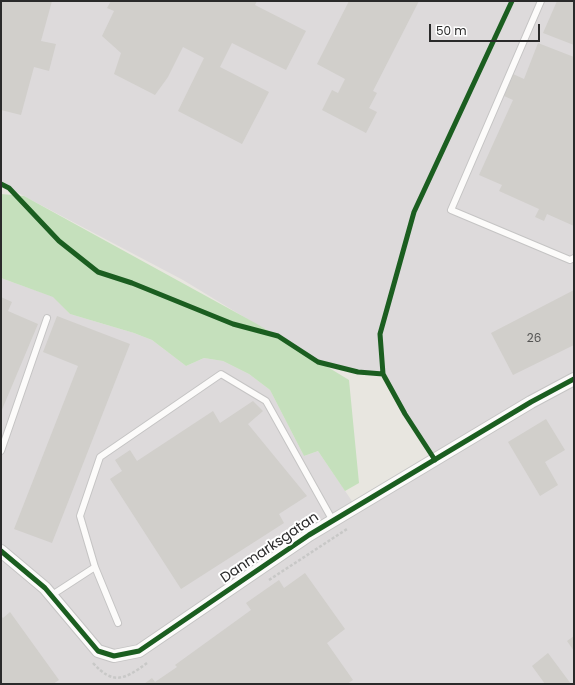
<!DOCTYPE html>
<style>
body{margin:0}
#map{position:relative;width:575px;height:685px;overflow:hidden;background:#e8e6e0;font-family:Poppins,sans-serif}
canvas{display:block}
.frame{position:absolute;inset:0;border:2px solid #2a2a2a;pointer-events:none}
.scale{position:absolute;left:429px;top:24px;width:111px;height:18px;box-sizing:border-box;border:2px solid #2a2a2a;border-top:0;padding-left:5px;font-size:12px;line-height:14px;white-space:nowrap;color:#2a2a2a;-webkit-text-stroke:3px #fff;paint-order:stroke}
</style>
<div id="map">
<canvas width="575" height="685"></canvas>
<div class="frame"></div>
<div class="scale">50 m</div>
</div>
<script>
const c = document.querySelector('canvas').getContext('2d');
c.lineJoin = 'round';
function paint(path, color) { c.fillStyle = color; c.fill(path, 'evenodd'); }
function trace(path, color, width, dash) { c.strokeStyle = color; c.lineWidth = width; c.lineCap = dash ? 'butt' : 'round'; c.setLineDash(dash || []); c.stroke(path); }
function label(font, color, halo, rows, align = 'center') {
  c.font = font + ' Poppins,sans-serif'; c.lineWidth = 4; c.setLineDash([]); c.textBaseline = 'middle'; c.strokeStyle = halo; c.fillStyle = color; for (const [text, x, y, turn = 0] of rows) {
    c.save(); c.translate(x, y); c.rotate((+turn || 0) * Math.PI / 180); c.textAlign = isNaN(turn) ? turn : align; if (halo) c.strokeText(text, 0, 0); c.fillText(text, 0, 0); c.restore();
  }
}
paint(new Path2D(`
 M1 1H574V684H1V278L54 297 70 314 134 333 152 340 186 366 204 358 223 361 249 374 270 390 304 456 318 451 356 507 435 460 405 414 383 374 358 372 318 362 183 280 1 184Z`), '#dddadb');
paint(new Path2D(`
 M1 194 24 196 257 324 349 380 359 483 345 491 318 451 304 456 270 390 249 374 223 361 204 358 186 366 152 340 134 333 70 314 53 297 1 278Z`), '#c5e0bc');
paint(new Path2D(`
 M1 1H52L41 41 56 44 49 71 34 67 21 115 1 110Z
 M111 1H257L255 5 306 31 286 70 232 43 220 67 269 92 242 144 178 111 204 58 183 47 168 77 155 95 114 74 121 53 102 36 114 11 107 8Z
 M349 1H419L373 91 377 93 369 108 377 112 366 133 322 110 332 90 338 93 345 79 317 64Z
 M557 1H574V45L543 33Z
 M538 43 574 57V226L547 214 544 221 535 217 539 209 499 191 502 185 479 175 513 100 504 96 513 74 524 79Z
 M574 290V345L513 375 491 333Z
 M1 297 12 302 8 311 38 324 1 412Z
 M57 316 130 344 52 543 14 529 78 366 43 352Z
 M253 401 263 411 248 424 307 496 279 514 284 523 181 589 110 479 122 471 115 460 130 450 137 461 213 411 220 423Z
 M546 419 565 450 545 462 558 485 540 496 508 442Z
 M305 573 345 629 327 643 353 680 347 684H144L152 678 155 682 177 667 175 665 251 610 246 603 279 580 284 588Z
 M10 612 59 680 53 684H3L1 681V616L3 618Z
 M574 636V651L567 641Z
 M548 653 571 684H545L532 666Z`), '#d1cfcb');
const lane = new Path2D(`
 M541 1 451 210 570 260 574 258
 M1 451 47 318
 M52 595 95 567
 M118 623 95 567 80 516 100 457 221 374 266 401 333 521`);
const street = new Path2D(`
 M1 551 45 588 98 651 114 656 139 651 309 535 531 402 574 379`);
trace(lane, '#c5c4c4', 8);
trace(street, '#c5c4c4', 14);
trace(new Path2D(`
 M269 580 347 529
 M93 663C113 685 124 680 147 663`), '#c8c8c7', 2.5, [3, 2]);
trace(lane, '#fcfbfa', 6);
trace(street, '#fcfbfa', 12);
trace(new Path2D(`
 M1 184 9 188 59 241 98 272 132 283 233 324 278 336 318 362 358 372 383 374 405 414 435 460
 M383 374 380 334 414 212 512 1
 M1 551 45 588 98 651 114 656 139 651 309 535 531 402 574 379`), '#1b5e20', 5);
label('12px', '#545453', null, [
 ["26",534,339]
]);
label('14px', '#2a2a2a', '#fff', [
 ["Danmarksgatan",270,548,-34]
]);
</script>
